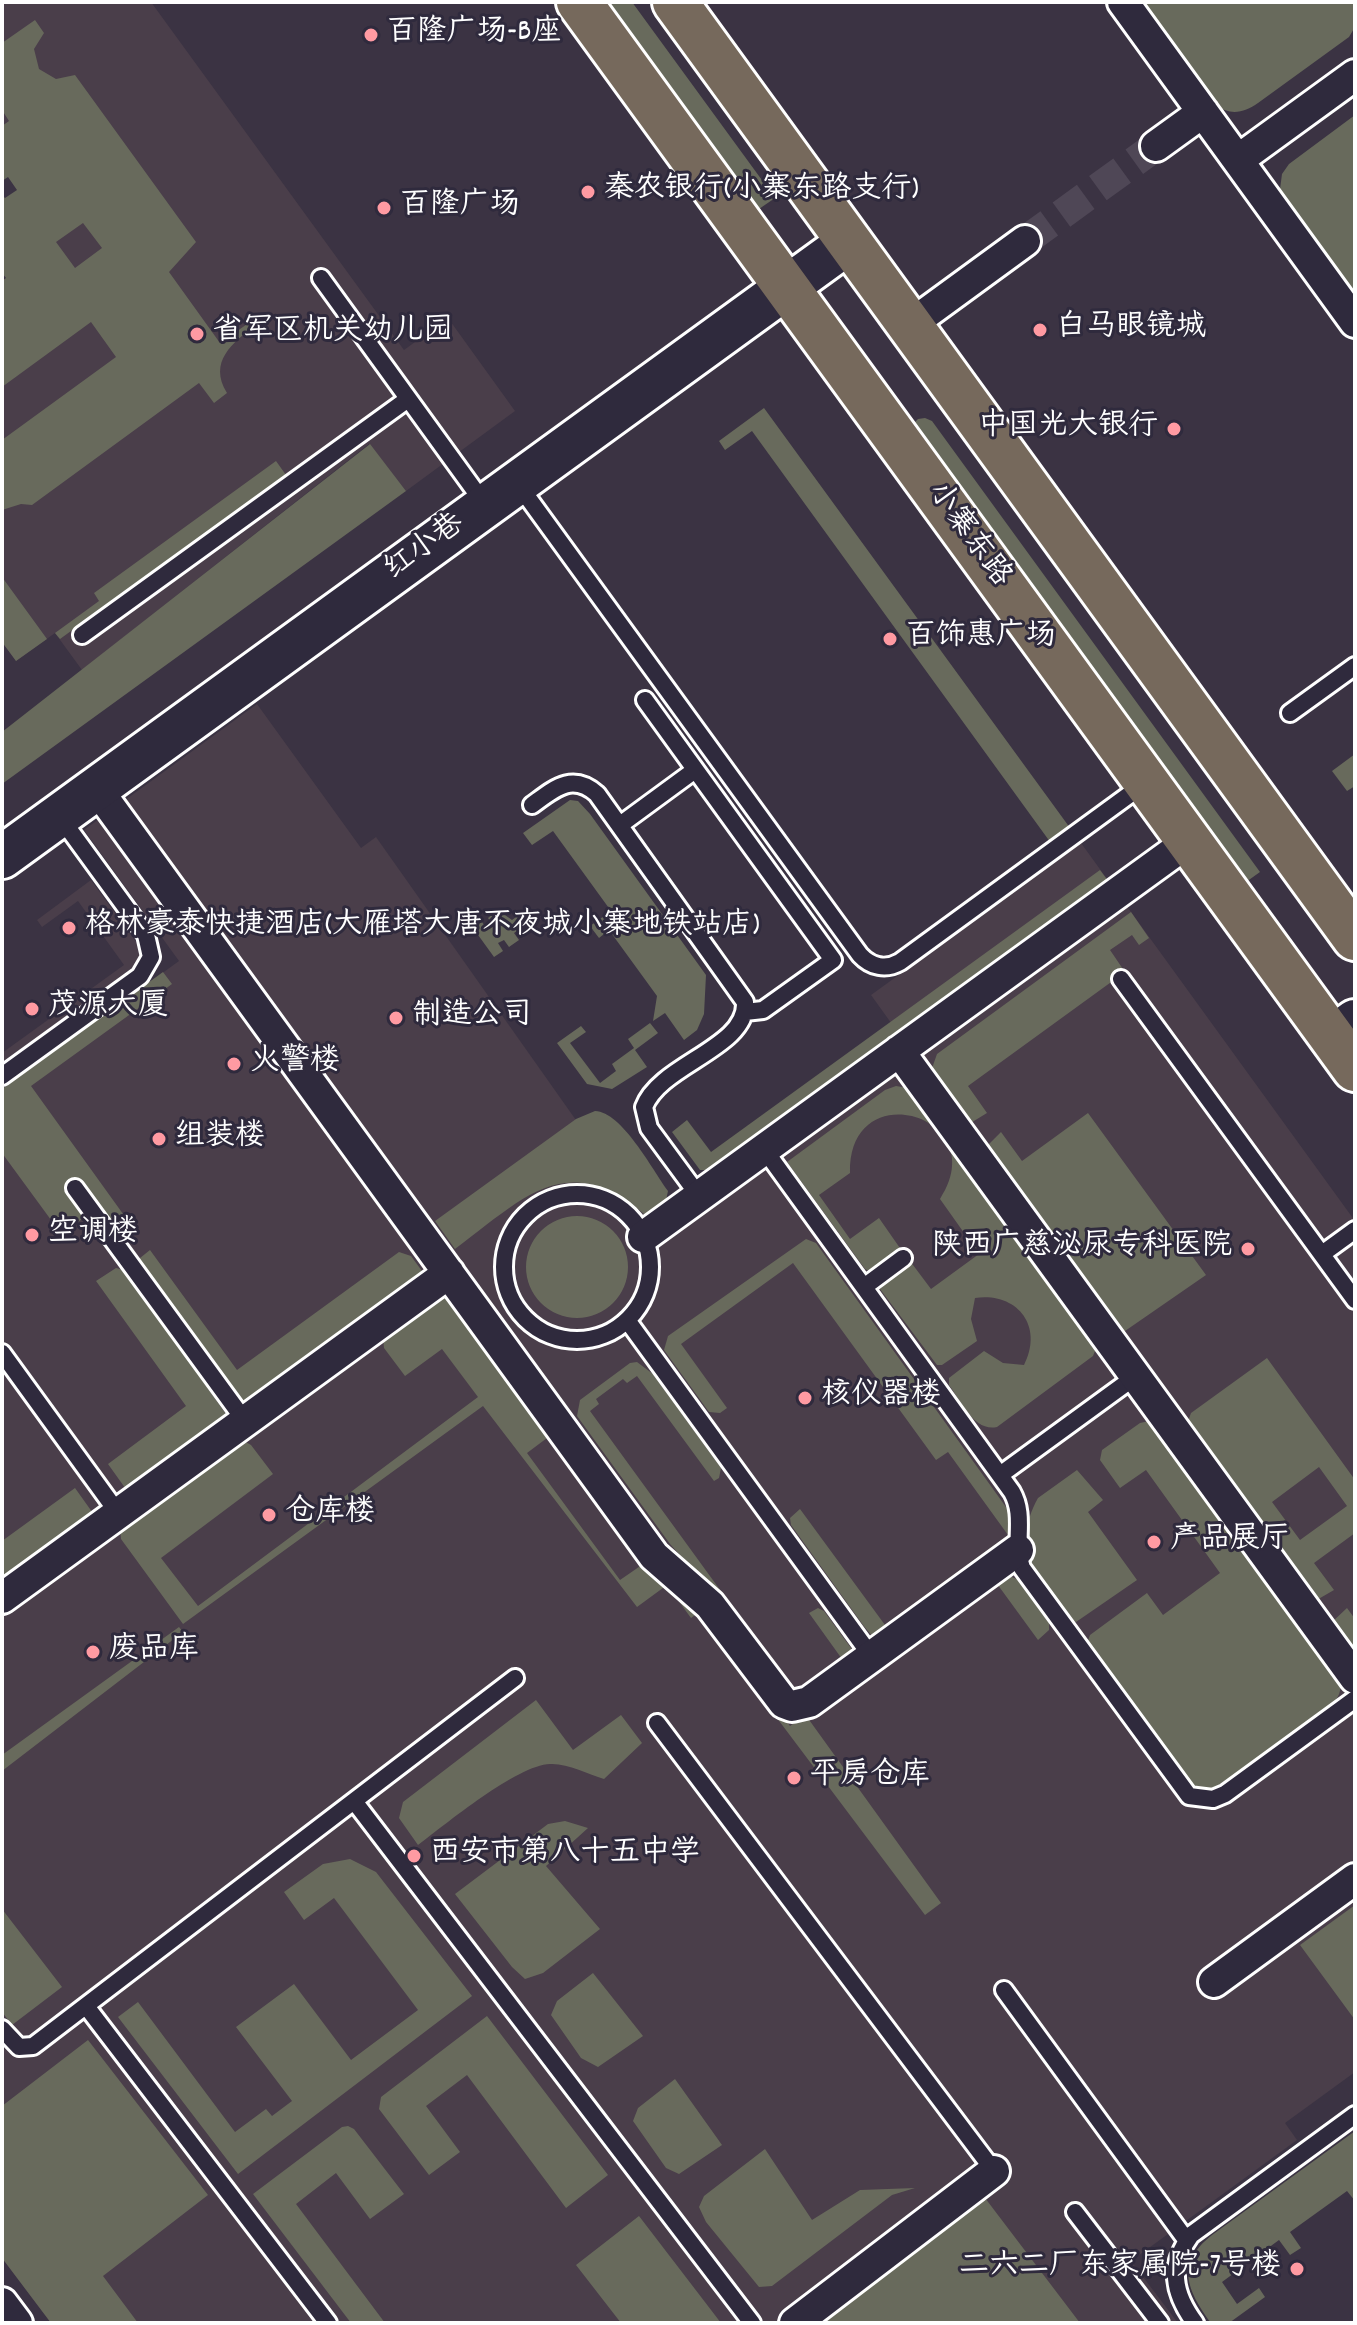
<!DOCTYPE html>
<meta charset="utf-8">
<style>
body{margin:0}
#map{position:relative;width:1357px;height:2325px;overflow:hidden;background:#3b3343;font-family:Dekko,sans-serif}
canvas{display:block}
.frame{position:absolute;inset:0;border:4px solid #fff;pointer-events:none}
</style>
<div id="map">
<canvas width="1357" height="2325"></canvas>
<div class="frame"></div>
</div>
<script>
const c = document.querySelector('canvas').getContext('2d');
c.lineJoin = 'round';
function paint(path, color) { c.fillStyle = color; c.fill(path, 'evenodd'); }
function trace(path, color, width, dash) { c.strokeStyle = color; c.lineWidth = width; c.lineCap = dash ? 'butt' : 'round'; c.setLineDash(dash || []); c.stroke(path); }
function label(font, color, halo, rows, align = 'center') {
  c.font = font + ' Dekko,"LXGW WenKai TC",sans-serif'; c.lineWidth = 6; c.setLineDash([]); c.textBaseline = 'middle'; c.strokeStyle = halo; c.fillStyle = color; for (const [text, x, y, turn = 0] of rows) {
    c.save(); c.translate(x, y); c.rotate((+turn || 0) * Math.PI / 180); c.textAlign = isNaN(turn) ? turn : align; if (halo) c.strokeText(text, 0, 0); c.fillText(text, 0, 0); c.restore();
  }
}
paint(new Path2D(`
 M2 2H151L404 350 448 318 515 411 406 491 369 444 82 670 55 633 16 661 2 642V281L55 242 2 168Z
 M257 704 361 848 376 837 595 1147 665 1205 899 1034 871 995 1081 843 1355 1221V2072L1285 2123 1297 2140 1131 2261 1178 2323H51L2 2258V1089L179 961 84 830Z
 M91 880 147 957 2 1063V1053L124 965 78 901 42 927 37 920Z`), '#4a3e4a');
paint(new Path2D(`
 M609 2H632L775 198 759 209Z
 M1140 2H1353L1355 27 1349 37 1258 103C1244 113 1230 116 1216 105Z
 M35 20 44 33 34 49 39 69 56 79 75 75 196 242 169 272 220 343 253 320 256 325C232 343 208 362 227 393L214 403 199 383 32 505 21 504 2 510V440L116 357 91 322 2 387V281L6 278 2 273V195L5 198 17 190 8 177 2 181V126L9 121 2 110V43ZM83 223 102 248 75 268 56 242Z
 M1355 115V298L1280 189 1282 174 1289 164Z
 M764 408 1081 843 1061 857 752 431 725 450 719 441Z
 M925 418 932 421 1260 872 1239 887 911 426 918 419Z
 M370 444 406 491 2 784V732Z
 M276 461 286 475 60 639 55 633 99 601 94 593Z
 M2 577 47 639 16 661 2 642Z
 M1355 754V786L1347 791 1332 771Z
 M570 800 578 801 590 814 706 975 704 1014 697 1030 684 1040 665 1013 653 1021 657 996 609 930 599 938 590 926 611 911 553 831 532 845 523 833Z
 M1100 870 1109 882 712 1170H700L672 1132 687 1120 711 1152Z
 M498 910 512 920 526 910 533 919 514 933 519 940 509 947 504 940 498 943 503 951 494 957 473 928 482 922 487 929 493 925 488 918Z
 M1131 912 1149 938 1139 945 1132 935 1110 950 1125 972 968 1086 987 1113 969 1124 948 1099 951 1096 931 1071 937 1054Z
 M163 972 172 984 31 1086 136 1232 127 1237 119 1235 77 1178 65 1187 82 1211V1219L62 1235 2 1153V1089Z
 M650 1023 658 1033 635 1050 647 1067 612 1089 587 1084 557 1043 581 1026 586 1032 570 1043 600 1083 616 1071 612 1064 634 1048 628 1039Z
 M896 1086 908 1088 926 1114 930 1112 1097 1346 1093 1356 997 1427C974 1432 961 1401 949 1385V1378L984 1351 1003 1363 1024 1365C1044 1327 1018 1292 975 1298L971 1319 977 1341 942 1365H937L880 1289 882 1281 910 1261 931 1289 979 1254 940 1199C995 1116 848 1072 850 1173L819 1195 850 1239 879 1218 902 1251 871 1272 865 1269 787 1162 885 1090Z
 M595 1111C622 1112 652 1169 668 1191L665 1205 644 1214C565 1148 523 1199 455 1249L435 1221 576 1119Z
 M1088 1113 1206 1275 1125 1331 1119 1330 986 1147 1001 1132 1022 1161Z
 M526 1267a51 51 0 1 1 102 0a51 51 0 1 1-102 0Z
 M806 1239 816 1243 1011 1514 1008 1542 879 1638 872 1636 863 1625 791 1525 790 1518 800 1509 885 1625 1008 1535 948 1452 936 1460 793 1263 681 1344 727 1408 720 1413 709 1412 664 1350 668 1336Z
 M150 1250 237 1370 399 1252 411 1256 422 1271V1277L248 1402 237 1398 140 1263V1258Z
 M116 1268 124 1270 226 1414 225 1419 128 1492 108 1464 186 1406 96 1281Z
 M449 1292 555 1432 527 1453 620 1580 649 1560 705 1609 790 1726 989 1582 1004 1574 1017 1579 1049 1623V1630L1038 1640 995 1581 948 1615 951 1619 857 1687 854 1683 807 1717 941 1903 925 1915 698 1613 691 1618 667 1585 637 1607 483 1406 183 1624 121 1539 120 1529 242 1440 251 1445 273 1474 161 1558 198 1606 478 1397 442 1349 405 1376 384 1348 383 1338Z
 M1267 1358 1355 1480V1533L1314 1563 1334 1590 1315 1601 1187 1424 1191 1413ZM1319 1467 1347 1506 1300 1540 1272 1502Z
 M637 1362 653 1374 721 1468 719 1478 714 1481 637 1376 627 1383 623 1379 596 1399 599 1404 590 1411 795 1693 842 1659 809 1613 818 1608 824 1611 851 1648 852 1656 793 1697 707 1585 670 1544 577 1416 580 1400 630 1363Z
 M1149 1421 1154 1423 1339 1676C1343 1690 1339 1699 1328 1708L1212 1790 1198 1789 1190 1784 1087 1643 1090 1635 1147 1593 1163 1615 1220 1573 1146 1470 1120 1488 1100 1460 1102 1450 1140 1423Z
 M1077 1470 1103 1500 1088 1512 1137 1580 1076 1622 1070 1620C1041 1580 1009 1550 1038 1498Z
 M75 1488 95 1516 2 1584V1541Z
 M1347 1608 1355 1619V1659L1331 1623Z
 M179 1627 183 1632 2 1771V1755Z
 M536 1700 573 1750 621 1715 642 1743 604 1779C588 1774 567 1763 550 1764 517 1765 446 1824 418 1845L399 1818 403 1802Z
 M565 1821 588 1828 546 1866 600 1929 543 1973 525 1979 512 1967 455 1894 548 1824Z
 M350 1859 376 1872 472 1996 238 2174 118 2017 138 2002 235 2132 266 2109 272 2116 292 2101 236 2027 294 1984 351 2060 418 2010 334 1898 304 1920 284 1892 323 1864Z
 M1355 1905V2020L1300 1945Z
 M2 1909 62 1987 12 2025 2 2012Z
 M593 1973 643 2036 598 2067 581 2058 551 2015 557 2001Z
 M487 2016 608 2175 566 2208 467 2075 426 2106 460 2152 429 2175 379 2109 381 2097Z
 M88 2040 208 2195 103 2276 138 2323H51L2 2258V2106Z
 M675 2079 722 2145 679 2174 666 2168 633 2121 638 2108Z
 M348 2126 354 2129 404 2194 370 2219 336 2173 296 2204 385 2323H351L253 2194 342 2127Z
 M1355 2131V2201L1347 2191 1290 2232 1301 2248 1290 2255 1279 2240 1222 2282 1237 2304 1259 2288 1265 2297 1229 2323H1211C1187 2290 1175 2264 1212 2235Z
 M765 2149 812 2220 860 2190 915 2188 892 2195 772 2286 759 2287 706 2222 699 2207 704 2196Z
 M982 2194 1080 2323H814Z
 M639 2216 721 2323H621L576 2265Z`), '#686a5c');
trace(new Path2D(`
 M1025 241 1156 146`), '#4f4756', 30, [30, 15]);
const lane = new Path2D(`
 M321 278 486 506
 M518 484 860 955C871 967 886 970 900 962L1144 784
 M82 635 408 399
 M645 700 833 960 763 1010 745 1012
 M1290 713 1355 666
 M532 805C554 789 572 772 597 794L745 1002C748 1048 660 1064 644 1107L649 1128 699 1196
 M620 825 695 770
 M1121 979 1355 1300
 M2 1076 140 976 151 957 146 935 60 817
 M764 1149 1012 1492C1026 1517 1013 1542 1022 1568L1189 1796 1213 1799 1225 1794 1355 1699
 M75 1188 245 1421
 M504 1267a73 73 0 1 1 146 0a73 73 0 1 1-146 0Z
 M1322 1254 1355 1230
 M864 1287 903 1258
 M627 1320 872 1657
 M2 1353 118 1513
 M1000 1475 1136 1376
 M657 1723 994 2171
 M354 1801 752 2323
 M1004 1990 1187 2241
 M86 2006 328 2323
 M2 2029 19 2047 33 2046 515 1678
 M1075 2212 1160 2323
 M1195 2323C1173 2293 1168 2266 1191 2235L1355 2115`);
const street = new Path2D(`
 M1123 2 1355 322
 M1156 146 1203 112
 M1238 160 1355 75
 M910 325 1025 241
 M97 789 654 1556 710 1605 784 1703 792 1706 809 1702 1018 1550
 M899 1051 1355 1678
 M643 1237 1189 841
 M2 1598 449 1273
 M1214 1982 1355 1879
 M2 2303 17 2323
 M795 2323 994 2171`);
const secondary = new Path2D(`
 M2 857 849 242
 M1332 1038 1355 1021`);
const primary = new Path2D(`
 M579 2 1355 1069
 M675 2 1355 938`);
trace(lane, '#fff', 22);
trace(street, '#fff', 36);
trace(secondary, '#fff', 48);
trace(primary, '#fff', 50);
trace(lane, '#2f2a3d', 16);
trace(street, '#2f2a3d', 30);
trace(secondary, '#2f2a3d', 42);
trace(primary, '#76695c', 44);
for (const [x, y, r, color] of [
 [371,35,8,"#ff9aa2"],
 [588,192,8,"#ff9aa2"],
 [384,208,8,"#ff9aa2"],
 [1040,330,8,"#ff9aa2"],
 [197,334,8,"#ff9aa2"],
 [1174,429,8,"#ff9aa2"],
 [890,639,8,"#ff9aa2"],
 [69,928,8,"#ff9aa2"],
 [32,1009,8,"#ff9aa2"],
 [396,1018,8,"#ff9aa2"],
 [234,1064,8,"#ff9aa2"],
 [159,1139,8,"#ff9aa2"],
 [32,1235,8,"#ff9aa2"],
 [1248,1249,8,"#ff9aa2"],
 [805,1398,8,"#ff9aa2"],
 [269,1515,8,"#ff9aa2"],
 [1154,1542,8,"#ff9aa2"],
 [93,1652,8,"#ff9aa2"],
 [794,1778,8,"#ff9aa2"],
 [414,1856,8,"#ff9aa2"],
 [1297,2269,8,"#ff9aa2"]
]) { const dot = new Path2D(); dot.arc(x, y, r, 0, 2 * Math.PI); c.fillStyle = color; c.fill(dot); trace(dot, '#2f2a3d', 3); }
label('30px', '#fff', '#2f2a3d', [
 ["百隆广场-B座",387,35],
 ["秦农银行(小寨东路支行)",604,192],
 ["百隆广场",400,208],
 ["白马眼镜城",1056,330],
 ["省军区机关幼儿园",213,334],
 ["中国光大银行",1158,429,"right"],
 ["百饰惠广场",906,639],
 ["格林豪泰快捷酒店(大雁塔大唐不夜城小寨地铁站店)",85,928],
 ["茂源大厦",48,1009],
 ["制造公司",412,1018],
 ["火警楼",250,1064],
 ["组装楼",175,1139],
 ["空调楼",48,1235],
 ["陕西广慈泌尿专科医院",1232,1249,"right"],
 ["核仪器楼",821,1398],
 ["仓库楼",285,1515],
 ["产品展厅",1170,1542],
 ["废品库",109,1652],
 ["平房仓库",810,1778],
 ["西安市第八十五中学",430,1856],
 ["二六二厂东家属院-7号楼",1281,2269,"right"]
], 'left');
label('30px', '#fff', '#2f2a3d', [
 ["小寨东路",967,536,54],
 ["红小巷",426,549,-36]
]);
</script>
